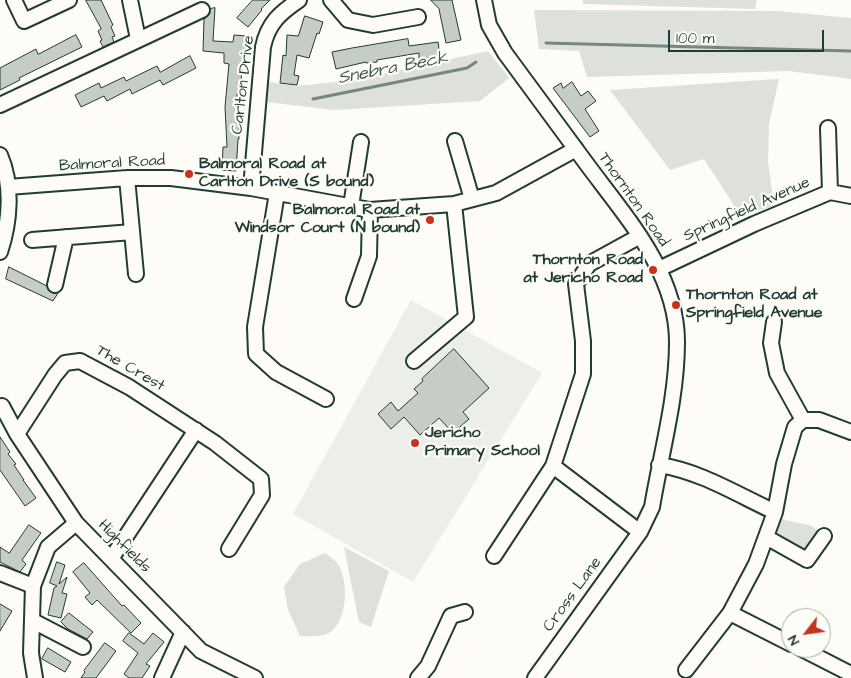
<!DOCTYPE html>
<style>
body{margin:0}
#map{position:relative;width:851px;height:678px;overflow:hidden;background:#fdfcf7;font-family:"Architects Daughter",sans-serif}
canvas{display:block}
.north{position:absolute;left:781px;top:608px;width:50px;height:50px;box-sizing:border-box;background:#fdfcf7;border:1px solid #a4b0a9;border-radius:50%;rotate:240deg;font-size:14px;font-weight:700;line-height:20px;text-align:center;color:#1f3d34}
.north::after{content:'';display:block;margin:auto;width:18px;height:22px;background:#c8321e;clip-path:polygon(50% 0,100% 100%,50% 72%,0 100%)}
.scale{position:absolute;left:668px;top:30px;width:156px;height:22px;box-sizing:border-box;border:2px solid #1f3d34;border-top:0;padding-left:6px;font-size:15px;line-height:18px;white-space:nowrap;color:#1f3d34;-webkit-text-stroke:4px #fdfcf7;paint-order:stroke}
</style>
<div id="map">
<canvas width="851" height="678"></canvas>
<div class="north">N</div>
<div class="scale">100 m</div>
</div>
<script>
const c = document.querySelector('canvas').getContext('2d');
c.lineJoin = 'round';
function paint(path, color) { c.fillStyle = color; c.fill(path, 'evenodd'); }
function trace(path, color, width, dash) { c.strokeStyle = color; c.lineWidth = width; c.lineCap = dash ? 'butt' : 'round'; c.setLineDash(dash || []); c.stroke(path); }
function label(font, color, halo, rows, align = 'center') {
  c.font = font + ' "Architects Daughter",sans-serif'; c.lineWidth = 4.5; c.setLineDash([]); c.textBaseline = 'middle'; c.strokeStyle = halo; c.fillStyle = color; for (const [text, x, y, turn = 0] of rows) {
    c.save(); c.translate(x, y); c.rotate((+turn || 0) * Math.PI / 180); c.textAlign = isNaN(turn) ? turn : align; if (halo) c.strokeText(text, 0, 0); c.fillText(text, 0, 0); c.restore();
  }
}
paint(new Path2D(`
 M411 300 542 373 413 582 293 514Z`), '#eceee9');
paint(new Path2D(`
 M583 0H757L755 9 583 4Z
 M534 10 777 11 851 18V79L789 71 587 77 579 51 539 49Z
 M488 51 509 78 480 101 334 110 267 102 268 82 298 86 355 80Z
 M779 79 769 124 768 162 774 206 741 216 704 159 670 170 610 90Z
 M781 519 812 526 822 535 806 554 780 538 777 534Z
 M344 547 389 571 371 627 359 622Z
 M325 553C329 556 334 559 337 563 350 580 348 629 324 635 317 637 308 636 300 636L288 610 284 587 300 564Z`), '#dde0db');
trace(new Path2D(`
 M546 43 851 51
 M313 99 467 68 476 62`), '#75877f', 3);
const building = new Path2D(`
 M86 0H101L113 25 111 27 115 36 112 37 114 42 103 47 100 41 102 40 98 31 101 29Z
 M253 0H270L261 9 262 10 248 27 237 18Z
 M431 0H452L461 40 446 43 439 9Z
 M215 8 213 41 233 42 234 35 246 36 245 54H243L240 94H237L239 139H238L236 171 222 170 223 147H227L225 107 229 64 224 63V53L203 51 204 19 209 15 210 9Z
 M305 16 323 22 319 34 317 33 309 58 297 55 294 75 299 76 297 85 280 83 283 55 286 56 287 35 298 36Z
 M76 35 82 47 19 78 20 80 0 90V68L36 49 38 54Z
 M408 39 409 46 438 42 440 56 419 59V53L377 60V62L366 63V62L336 69 332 52 352 48Z
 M190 56 196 68 163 85 160 80 132 94 130 89 107 101 104 96 81 107 75 95 99 83 101 88 124 77 126 81 157 66 160 72Z
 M572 82 581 96 588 91 596 101 585 109 599 131 590 137 553 88 561 83 563 88Z
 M9 267 47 286 49 291 53 293H58L53 301 6 279Z
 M454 349 489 388 463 412 469 419 453 433 439 418 420 435 404 417 391 429 378 414 391 402 398 411 418 393 414 389 423 381 422 379Z
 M0 437 10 452 8 454 16 464 14 465 24 480H23L36 498 25 506 0 470Z
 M29 525 41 533 22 560 26 564 20 572 0 562V547L9 553Z
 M57 562 65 565 59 584 67 577 62 593 67 594 61 618 48 615 54 588 57 586 50 583Z
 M84 563 122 606 124 605 141 623 131 633 97 600 92 605 85 597 90 593 73 572Z
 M0 604 12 611 0 631Z
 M69 613 93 632 87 639 68 629 61 622Z
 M129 633 144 644 153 633 164 642 146 664 150 666 142 678H129L124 674 138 653 123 641Z
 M105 643 116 651 96 678H81L85 672 84 671Z
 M48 648 71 662 65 672 42 659Z`);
paint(building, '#c6cdc7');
trace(building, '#1f3d34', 1);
const minor = new Path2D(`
 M14 0 24 21 69 0
 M130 0 138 39
 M331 0 348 20 373 25 418 17
 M484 0 489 25 505 53C532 90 559 126 586 163 625 216 677 272 677 342 677 398 661 453 652 507L640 532 535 678
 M0 105 202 10
 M828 128 830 192
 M455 141 472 199
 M0 155C13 185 10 222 0 252
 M127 178 136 274
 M8 187 127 178H171L251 188 370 210 454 204 496 193 576 149
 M251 188 263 47C268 23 280 13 299 0
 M277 193 255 327 256 354 276 372 326 399
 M351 206 361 142
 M32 240 132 232
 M659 269 754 224 830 192 851 196
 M55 285 66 237
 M354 299 369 256 370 210
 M774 322 771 343 777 373 803 420
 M414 361 466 317 454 204
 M2 406 17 434 76 523 201 651 255 678
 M803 420H819L851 432
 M17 434 55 375 65 363 80 361 129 387 215 443 261 479 262 495 229 549
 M659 465C700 471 738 495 775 512
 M553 466 640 532
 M766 537 807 560 824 536
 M494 556 553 466 583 374V341L576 284 589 264 640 236
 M111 559 196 430
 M0 573 33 586
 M730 613 791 644
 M33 621 83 647
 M800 648 851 674
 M686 670 730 613 756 564 775 512 784 464 795 427 803 420
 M35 678 31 653 33 586 48 547 76 523
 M162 678 183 632
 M418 678 428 666 451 616 465 612`);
trace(minor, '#1f3d34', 18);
trace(minor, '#fdfcf7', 14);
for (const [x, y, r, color] of [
 [189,174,5,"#c8321e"],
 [430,220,5,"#c8321e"],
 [653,270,5,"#c8321e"],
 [676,305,5,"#c8321e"],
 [415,443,5,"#c8321e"]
]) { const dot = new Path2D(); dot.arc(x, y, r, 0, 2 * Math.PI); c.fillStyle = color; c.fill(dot); trace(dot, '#fdfcf7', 2); }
label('16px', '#1f3d34', '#fdfcf7', [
 ["Carlton Drive",244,85,-83],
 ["Balmoral Road",112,164,-3],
 ["Thornton Road",633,200,55],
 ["Springfield Avenue",747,210,-24],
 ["The Crest",130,369,30],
 ["Highfields",124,547,45],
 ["Cross Lane",573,595,-54]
]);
label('bold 16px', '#1f3d34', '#fdfcf7', [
 ["Balmoral Road at",199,165],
 ["Carlton Drive (S bound)",199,183],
 ["Balmoral Road at",420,211,"right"],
 ["Windsor Court (N bound)",420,229,"right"],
 ["Thornton Road",643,261,"right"],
 ["at Jericho Road",643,279,"right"],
 ["Thornton Road at",686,296],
 ["Springfield Avenue",686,314],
 ["Jericho",425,434],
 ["Primary School",425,452]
], 'left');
label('italic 18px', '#435c53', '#fdfcf7', [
 ["Snebra Beck",393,69,-11]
]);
</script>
